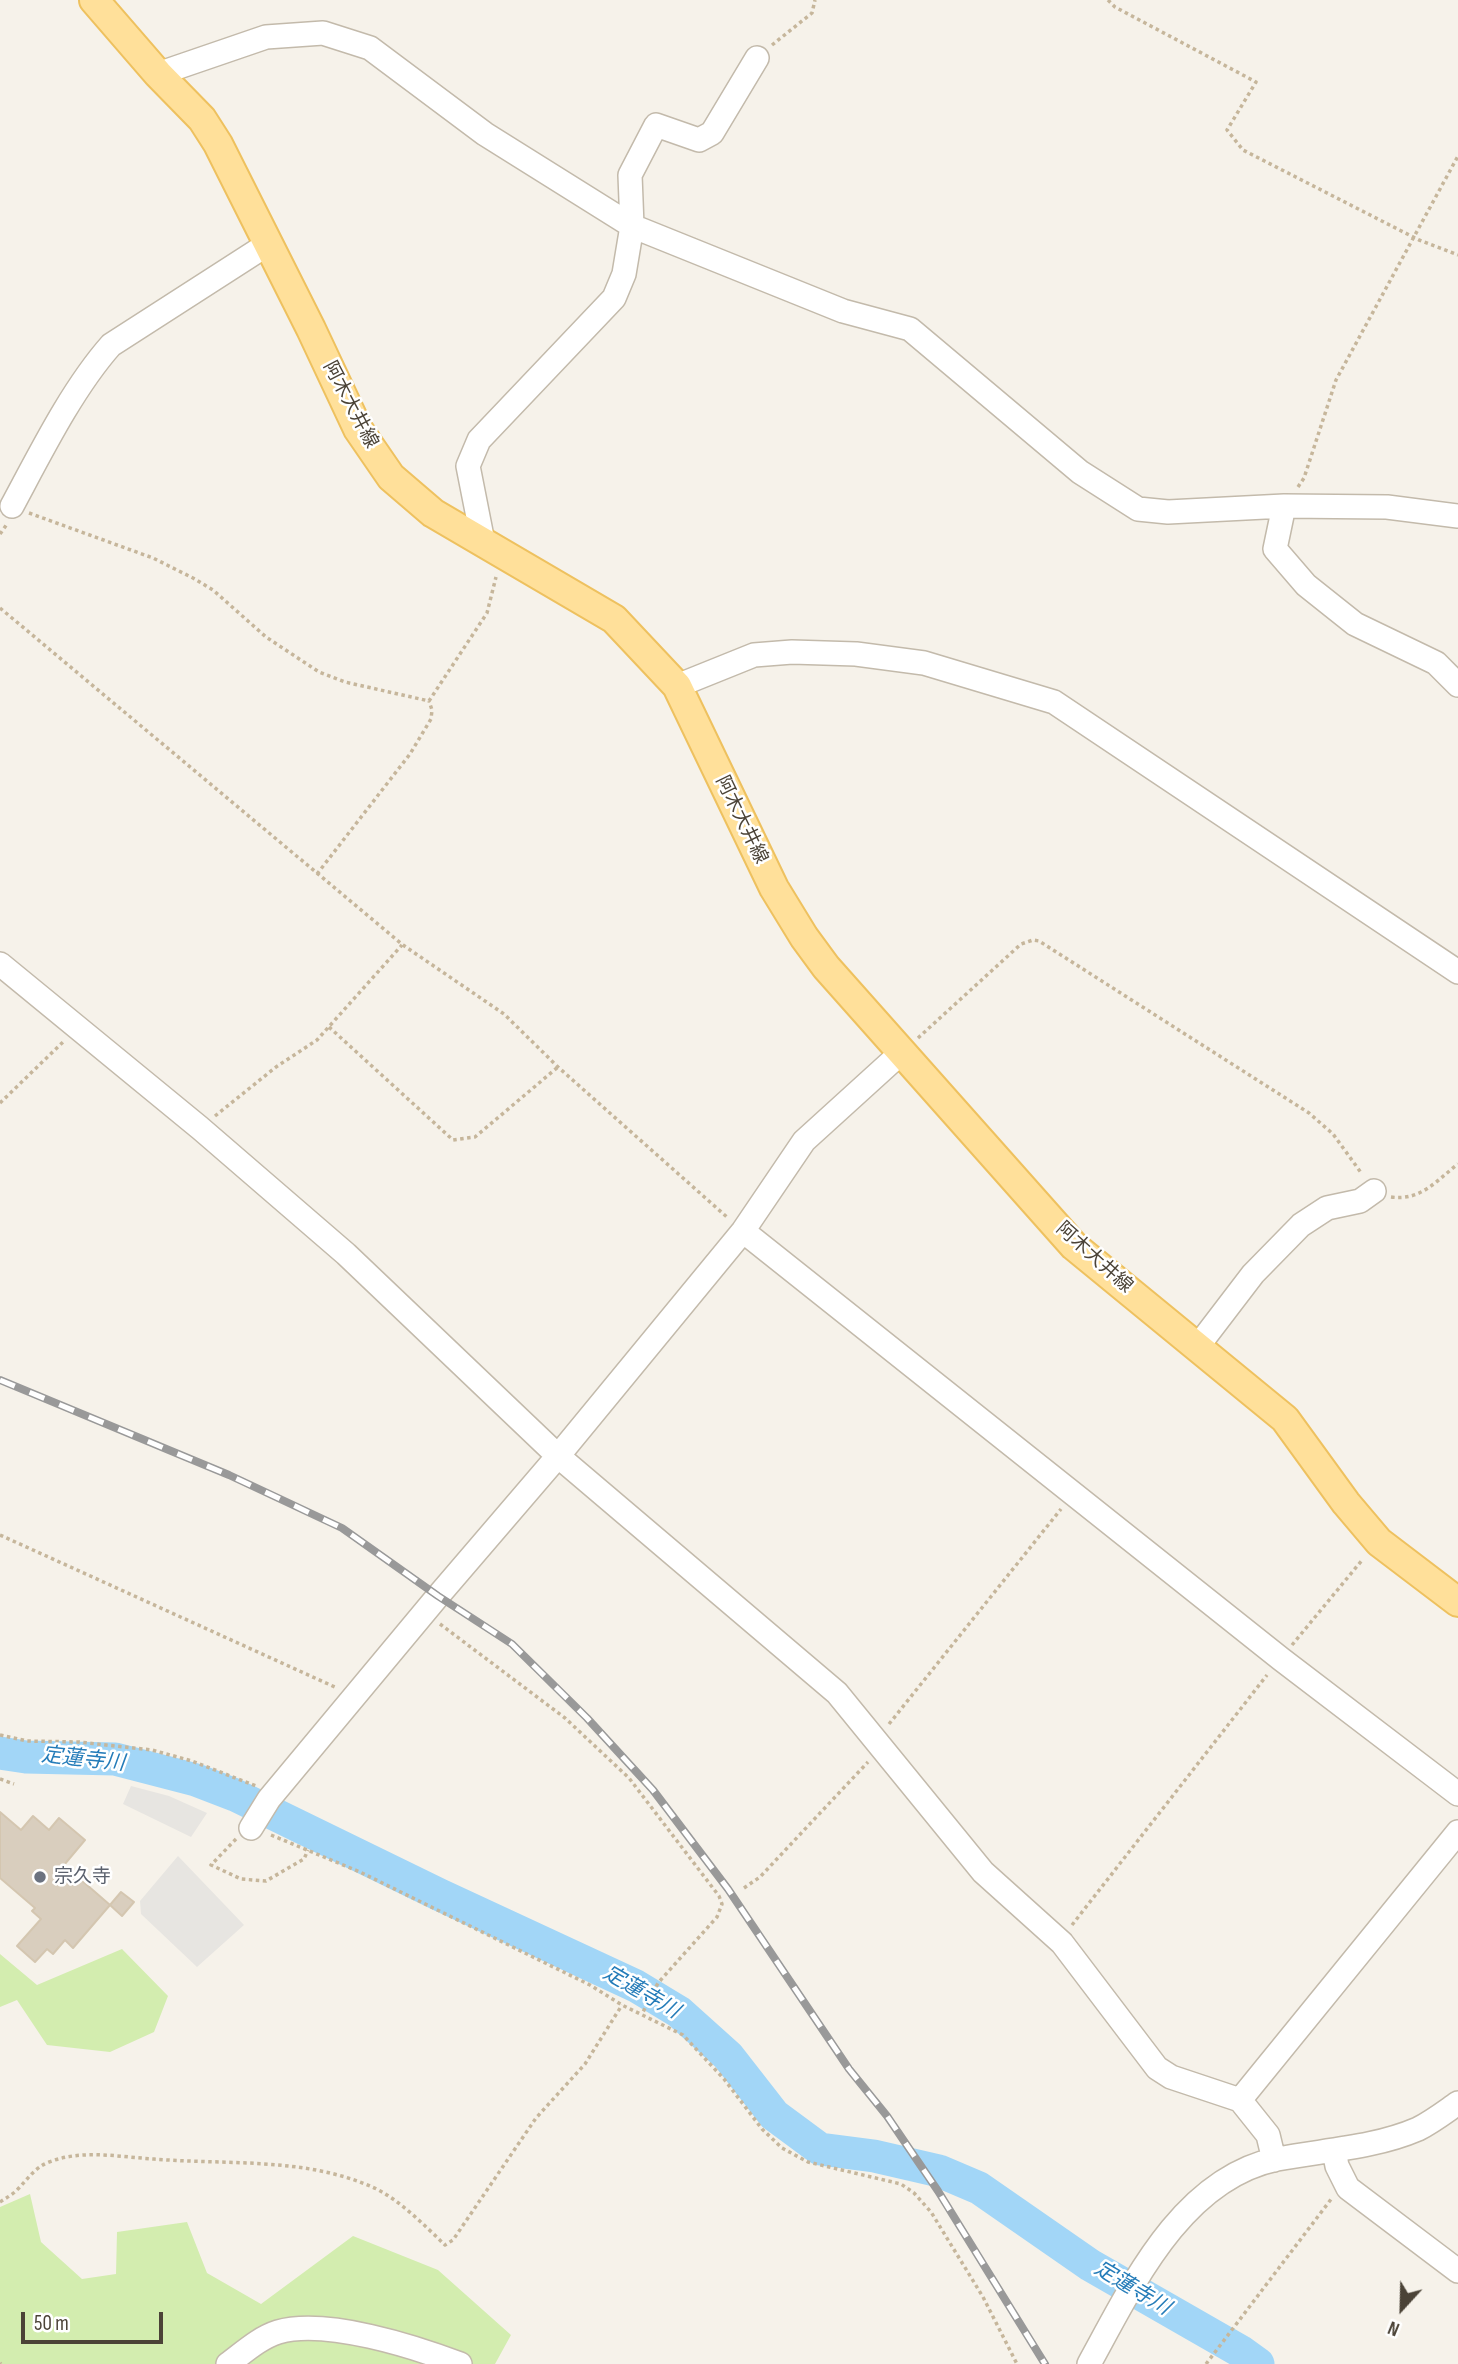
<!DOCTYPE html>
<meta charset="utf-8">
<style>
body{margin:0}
#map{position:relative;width:1458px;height:2364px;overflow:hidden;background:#f6f2ea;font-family:"Sofia Sans Condensed",sans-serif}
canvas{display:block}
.north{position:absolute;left:1367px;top:2273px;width:70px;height:70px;-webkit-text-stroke:5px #fff;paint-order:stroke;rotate:202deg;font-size:19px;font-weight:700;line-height:28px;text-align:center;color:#4b4337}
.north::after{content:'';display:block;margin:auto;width:24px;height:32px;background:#4b4337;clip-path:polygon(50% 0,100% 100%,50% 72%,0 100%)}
.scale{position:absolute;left:21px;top:2312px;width:142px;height:32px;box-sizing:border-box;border:4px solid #4b4337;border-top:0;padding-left:9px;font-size:21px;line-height:24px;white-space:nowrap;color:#4b4337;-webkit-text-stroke:5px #fff;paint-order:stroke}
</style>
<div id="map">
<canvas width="1458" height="2364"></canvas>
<div class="north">N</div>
<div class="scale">50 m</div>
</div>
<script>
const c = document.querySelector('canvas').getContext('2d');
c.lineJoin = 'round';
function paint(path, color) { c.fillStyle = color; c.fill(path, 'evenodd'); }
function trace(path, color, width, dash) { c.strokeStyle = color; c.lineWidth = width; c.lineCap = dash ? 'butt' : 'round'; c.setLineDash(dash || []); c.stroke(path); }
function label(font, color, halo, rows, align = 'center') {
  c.font = font + ' "Sofia Sans Condensed","Noto Sans JP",sans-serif'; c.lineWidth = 5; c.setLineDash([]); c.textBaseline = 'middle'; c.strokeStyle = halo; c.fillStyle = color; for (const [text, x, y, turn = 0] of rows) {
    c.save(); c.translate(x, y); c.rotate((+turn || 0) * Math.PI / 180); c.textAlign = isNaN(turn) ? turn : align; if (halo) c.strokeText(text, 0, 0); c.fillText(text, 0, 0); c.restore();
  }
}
paint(new Path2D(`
 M122 1949 168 1996 154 2032 110 2052 47 2045 17 2000 0 2007V1954L37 1985Z
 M30 2194 41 2242 82 2279 116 2274 117 2232 187 2222 207 2273 261 2304 353 2236 438 2270 511 2335 495 2364H0V2207Z`), '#d3edaf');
paint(new Path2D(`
 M131 1786 169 1796 207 1813 191 1837 123 1804Z
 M178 1856 244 1925 197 1967 141 1914 140 1901Z`), '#e7e5e1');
trace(new Path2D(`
 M0 1753 26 1757 115 1759 196 1780 235 1795 440 1895 636 1986 679 2012 728 2056 774 2115 820 2149 874 2156 939 2171 979 2188 1090 2265 1240 2351 1258 2364`), '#a2d6f7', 33);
const building = new Path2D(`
 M0 1812 21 1830 33 1816 49 1830 59 1818 85 1840 64 1865 110 1905 121 1892 134 1902 122 1916 110 1905 73 1948 65 1940 53 1954 47 1949 35 1962 17 1946 41 1919 32 1911 35 1908 0 1878Z`);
paint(building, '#d9cebe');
trace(building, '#d4c6b0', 2);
const minor = new Path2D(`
 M158 74 266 37 323 33 370 48 485 134 632 226 843 311 910 329 1080 472 1138 509 1168 512 1284 506 1387 507 1458 516
 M12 506C40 454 72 389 111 345L268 244
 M1284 506 1275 549 1306 585 1355 624 1436 663 1458 685
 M483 542 468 466 479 440 614 298 624 274 632 226 630 175 656 125 699 140 712 133 757 58
 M677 686 754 655 792 652 856 654 924 663 1054 702 1458 972
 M0 964 200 1128 346 1254 558 1456 837 1693 983 1872 1062 1943 1157 2068 1171 2077 1240 2100 1268 2135 1274 2160
 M743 1231 1281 1659 1458 1794
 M1198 1346 1253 1274 1301 1225 1327 1208 1360 1201 1374 1191
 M251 1828 269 1799 438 1596 558 1456 743 1231 804 1141 902 1052
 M1240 2100 1458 1832
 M1334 2150 1337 2166 1348 2188 1458 2271
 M228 2364C243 2353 259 2338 278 2332 326 2318 415 2347 460 2364
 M1089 2364C1132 2286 1181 2179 1277 2159 1324 2150 1374 2148 1418 2129 1432 2122 1445 2112 1458 2103`);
const major = new Path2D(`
 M94 0 158 74 202 119 218 144 311 329 358 429 391 477 433 513 614 619 677 686 774 888 804 937 826 967 1074 1246 1285 1419 1346 1503 1379 1542 1458 1602`);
trace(minor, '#c3baab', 26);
trace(major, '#eec15f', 32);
trace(new Path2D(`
 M1108 0 1115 7 1256 82 1227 130 1243 150 1419 240 1458 255
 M772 45 812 13 815 0
 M1298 487 1304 478 1336 380 1458 156
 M29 513 153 558 193 578 213 590 266 637 319 672 345 682 429 701 487 613 496 577
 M0 534 7 524
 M0 608 403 945 504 1014 558 1067 728 1218
 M317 874 410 754 431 719 432 710 429 701
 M329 1027 453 1140 475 1137 558 1067
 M918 1038 1021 944 1033 940 1039 941 1309 1113 1333 1134 1362 1174
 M0 1103 63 1042
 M215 1116 276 1067 317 1040 402 945
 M1391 1197C1421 1201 1436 1181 1458 1164
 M0 1535 337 1688
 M440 1624 565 1718 629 1778 719 1896 722 1904 717 1917 658 1983 642 2014
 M1292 1645 1363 1559
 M889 1724 1061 1509
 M0 1735 27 1741 79 1742 152 1750 192 1761 256 1786
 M0 1779 14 1784
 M271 1835 360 1872 590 1985 622 2005 683 2035 724 2079 762 2129 782 2148 808 2162 901 2184 914 2193 931 2212 983 2297 1017 2364
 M236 1839 211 1865 241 1879 266 1881 304 1859 308 1850
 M744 1888 760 1877 868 1762
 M1072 1925 1267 1675
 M0 2202C6 2198 12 2195 17 2190 28 2179 34 2168 49 2162 83 2149 119 2157 154 2159 227 2165 302 2157 370 2186 397 2197 424 2225 445 2245L453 2240 536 2118 585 2064 622 2005
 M0 2363 1 2364
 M1206 2364 1332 2198`), '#c6b69b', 3.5, [3.5, 3.5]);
trace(minor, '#fff', 23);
trace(major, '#ffe09a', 28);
const rail = new Path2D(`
 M0 1380 229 1475 342 1528 438 1596 512 1644 587 1718 653 1790 728 1889 849 2069 887 2116 938 2191 1045 2364`);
trace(rail, '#999', 8);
trace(rail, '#fff', 5, [16]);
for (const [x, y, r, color] of [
 [40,1877,7,"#6b7280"]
]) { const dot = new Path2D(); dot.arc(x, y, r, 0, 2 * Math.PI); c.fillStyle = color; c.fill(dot); trace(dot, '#fff', 2.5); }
label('19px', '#4b4337', '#fff', [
 ["阿木大井線",350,405,62],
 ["阿木大井線",741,820,64],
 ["阿木大井線",1094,1258,42]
]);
label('19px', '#5b616d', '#fff', [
 ["宗久寺",54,1877]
], 'left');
label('italic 21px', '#247cb9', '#fff', [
 ["定蓮寺川",83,1760,6],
 ["定蓮寺川",641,1993,30],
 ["定蓮寺川",1132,2289,31]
]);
</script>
